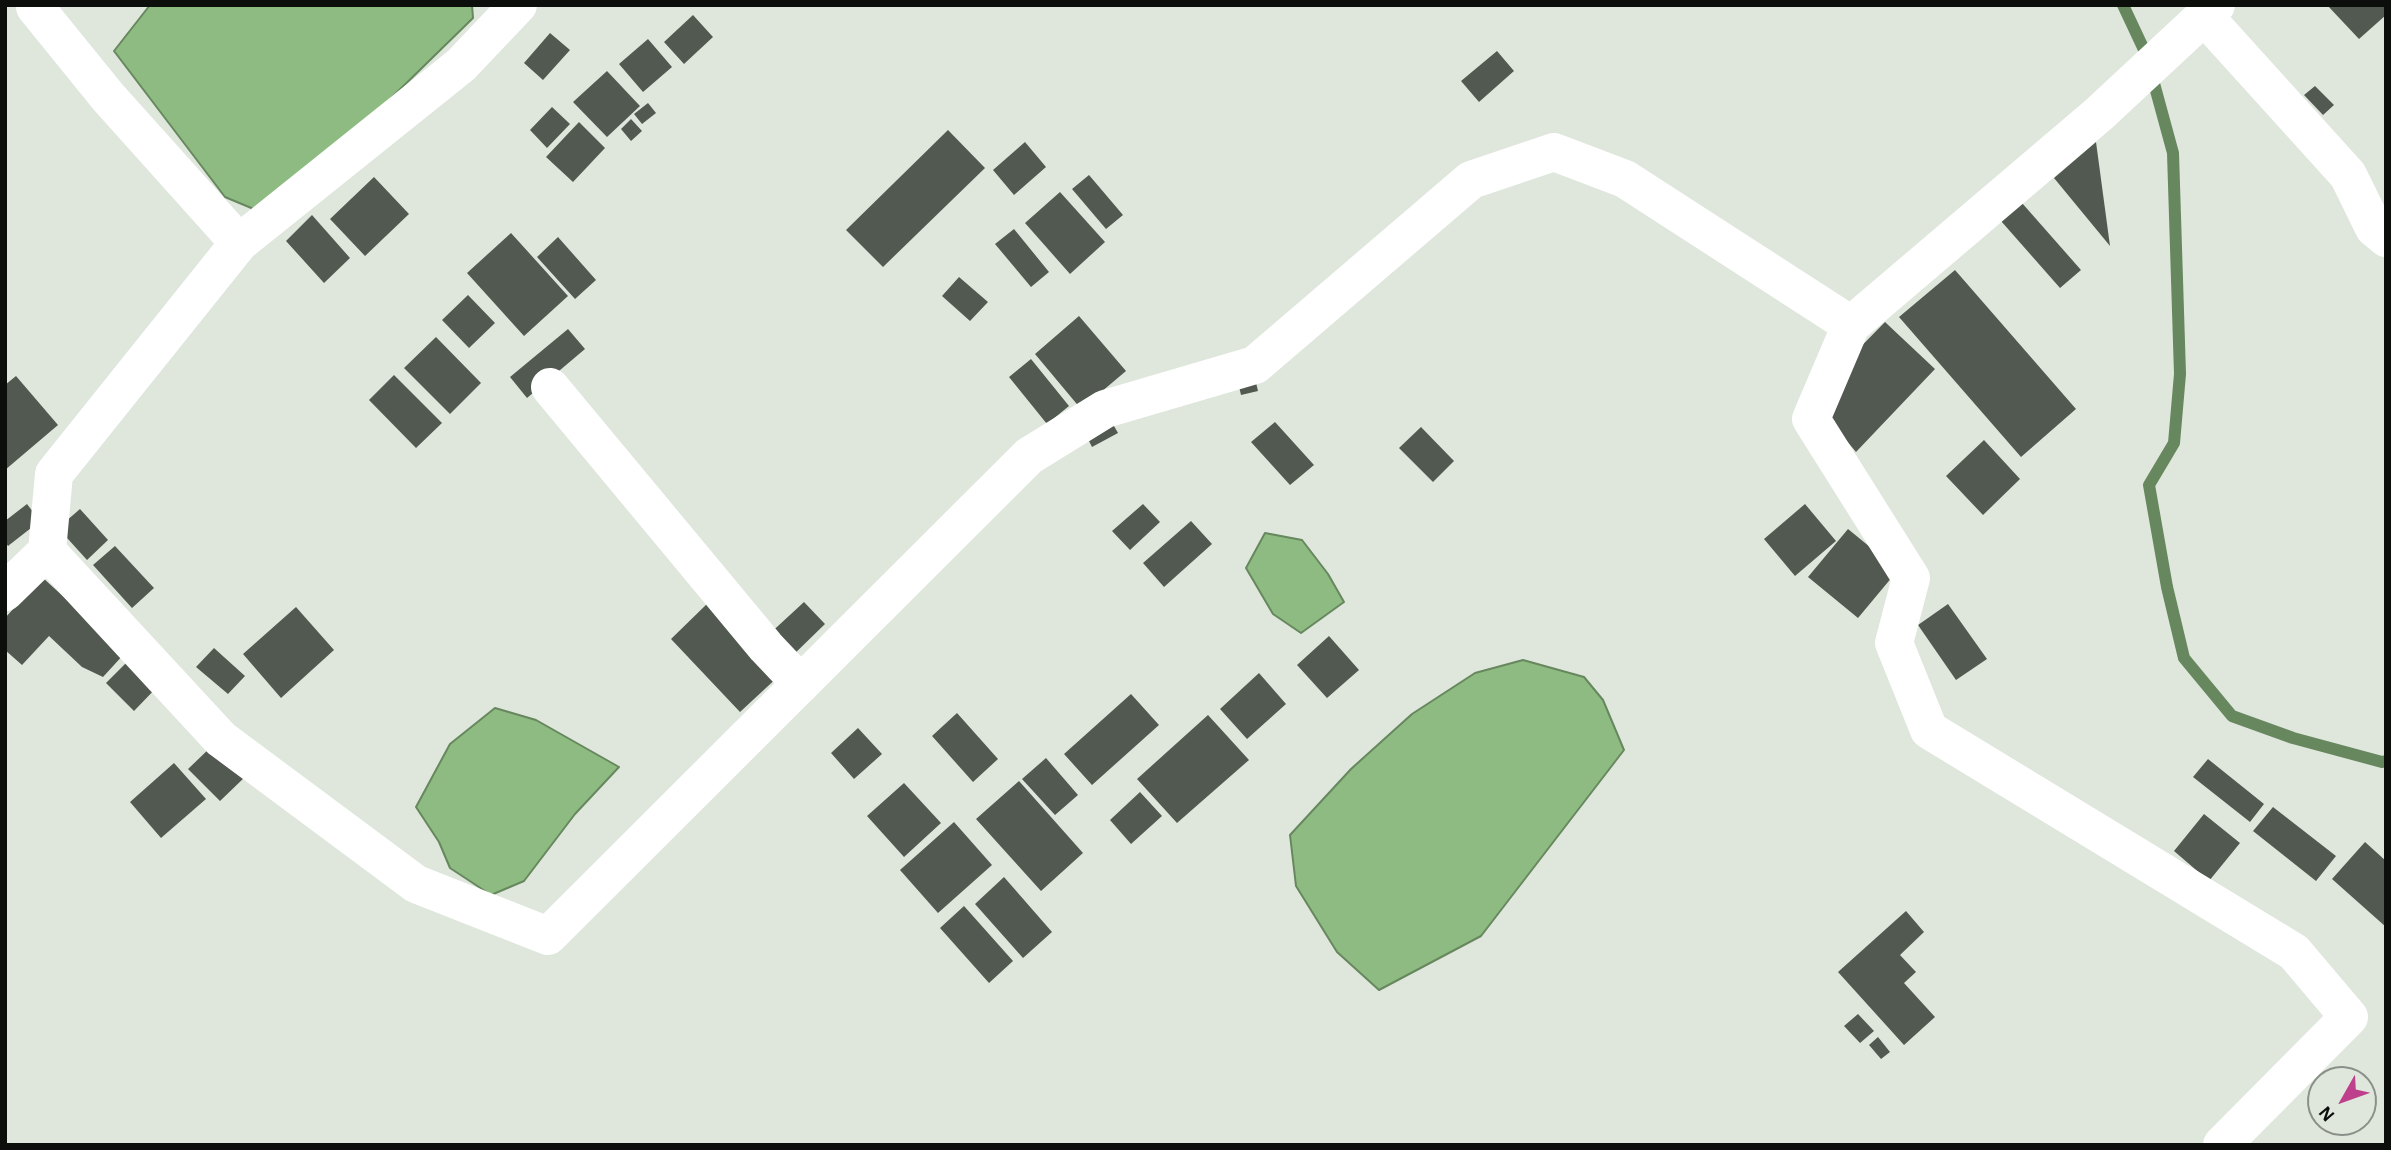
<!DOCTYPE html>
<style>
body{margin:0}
#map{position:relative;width:2391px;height:1150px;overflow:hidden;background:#dfe7dd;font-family:"Alegreya Sans",sans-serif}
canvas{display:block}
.frame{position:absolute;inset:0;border:7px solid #0b0e0b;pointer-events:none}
.north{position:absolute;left:2307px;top:1066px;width:70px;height:70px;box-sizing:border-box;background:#dfe7dd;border:2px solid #8a9089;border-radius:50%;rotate:230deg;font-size:19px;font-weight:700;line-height:28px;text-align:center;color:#0b0e0b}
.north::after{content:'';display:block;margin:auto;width:24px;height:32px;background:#be3f8c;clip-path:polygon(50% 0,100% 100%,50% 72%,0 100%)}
</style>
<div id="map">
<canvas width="2391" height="1150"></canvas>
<div class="frame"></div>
<div class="north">N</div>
</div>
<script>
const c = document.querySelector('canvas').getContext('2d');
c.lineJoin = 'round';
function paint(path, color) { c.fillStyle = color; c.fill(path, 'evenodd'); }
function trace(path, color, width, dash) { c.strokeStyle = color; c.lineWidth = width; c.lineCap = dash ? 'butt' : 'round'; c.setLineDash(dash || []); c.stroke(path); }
const water = new Path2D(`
 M150 5H472L473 18 293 194 256 210 225 197 114 51Z
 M1265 533 1302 540 1328 574 1344 602 1301 633 1273 614 1246 568Z
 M1523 660 1584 677 1603 700 1624 750 1481 936 1379 990 1337 952 1296 886 1290 835 1351 769 1412 714 1475 673Z
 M495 708 536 720 619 767 575 814 524 881 491 895 450 868 439 842 416 807 450 744Z`);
paint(water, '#8ebb81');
trace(water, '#67875e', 2);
trace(new Path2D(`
 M2123 5 2146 54 2173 153 2180 374 2174 443 2149 485 2167 587 2184 658 2232 716 2293 738 2382 762 2386 761`), '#67875e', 12);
paint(new Path2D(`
 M2327 5H2386V15L2359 39Z
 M693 15 713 37 684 64 664 42Z
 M550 33 570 50 543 80 524 63Z
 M648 39 672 67 643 92 619 64Z
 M1497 51 1514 71 1479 102 1461 81Z
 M607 71 640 106 607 137 573 102Z
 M2315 86 2334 105 2323 115 2304 95Z
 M648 103 656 113 642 124 634 114Z
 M552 107 570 124 547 148 530 130Z
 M631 119 642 131 631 141 621 129Z
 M579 122 605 148 573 182 546 157Z
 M948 130 985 168 883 267 846 230Z
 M1025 142 1046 167 1014 195 993 170Z
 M2096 142 2110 246 2054 178Z
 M1089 175 1123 215 1106 229 1072 189Z
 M374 177 409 214 365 256 330 219Z
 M1060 192 1105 242 1070 274 1025 223Z
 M2022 203 2081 270 2060 288 2001 221Z
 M312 215 350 258 324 283 286 241Z
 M1014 229 1049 272 1031 287 995 244Z
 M511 233 568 296 524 336 467 273Z
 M558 237 596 280 575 299 537 257Z
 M1955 270 2076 409 2021 457 1899 317Z
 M959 277 988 302 970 321 942 296Z
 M468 295 495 323 469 348 442 320Z
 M1079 316 1126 371 1081 409 1035 354Z
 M1885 322 1935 369 1856 452 1831 422 1833 375Z
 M568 329 585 349 527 398 510 377Z
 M436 337 481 383 450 414 404 368Z
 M1031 359 1069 406 1047 424 1009 377Z
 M1254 374 1258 391 1241 395 1237 378Z
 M394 375 442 423 416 448 369 400Z
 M16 376 58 425 5 470V385Z
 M1110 419 1118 433 1092 447 1085 433Z
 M1275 422 1314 465 1290 485 1251 442Z
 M1421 427 1454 461 1433 482 1399 448Z
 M1984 440 2020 479 1983 515 1946 476Z
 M27 504 40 521 8 546 5 542V521Z
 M1143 504 1160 522 1130 550 1112 531Z
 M1805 504 1836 541 1795 576 1764 539Z
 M80 509 108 540 87 560 58 528Z
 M1191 521 1212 544 1164 587 1143 563Z
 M1848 529 1898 570 1858 618 1808 577Z
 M115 546 154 588 132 608 93 565Z
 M42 577 125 653 103 677 82 667 49 636 22 665 5 650V618Z
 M711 600 781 674 740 712 671 639Z
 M804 602 825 624 787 661 765 638Z
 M1948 604 1987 659 1956 680 1918 625Z
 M296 607 334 650 281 698 243 654Z
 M1329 636 1359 670 1327 698 1297 665Z
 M214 648 245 676 228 694 196 667Z
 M133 656 160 684 134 711 106 683Z
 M1259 673 1286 704 1247 739 1220 709Z
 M1131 694 1159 725 1092 785 1064 754Z
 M957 713 998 759 973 782 932 736Z
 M1208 715 1249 760 1177 823 1137 779Z
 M858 728 882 754 854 779 831 753Z
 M213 745 245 777 220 801 188 769Z
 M1046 758 1078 795 1055 815 1022 779Z
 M2208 759 2264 804 2250 822 2193 777Z
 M174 763 206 799 161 838 130 802Z
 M1019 781 1083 853 1041 891 976 819Z
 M904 783 941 823 904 857 867 816Z
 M1140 792 1162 816 1131 844 1110 820Z
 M2273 807 2336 856 2316 881 2253 831Z
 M2204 814 2240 843 2209 881 2174 851Z
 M954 822 992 865 938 913 900 870Z
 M2365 842 2386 861V927L2332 879Z
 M1004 877 1052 932 1023 958 975 904Z
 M964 906 1013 961 989 983 940 928Z
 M1906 911 1924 932 1900 955 1916 972 1904 983 1935 1017 1904 1045 1838 972Z
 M1858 1014 1874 1031 1860 1043 1844 1026Z
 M1878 1037 1890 1052 1881 1059 1869 1045Z`), '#525950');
trace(new Path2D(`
 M37 5 35 7 108 97 239 243 54 474 47 551
 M2216 5 2099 114 1851 325 1811 419 1911 578 1894 643 1929 730 2294 952 2349 1017 2222 1145
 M2205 17 2348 175 2374 228 2386 238
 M239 243 461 65 518 5
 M550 387 766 647 801 684
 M5 592 47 551 221 739 416 884 548 936 1029 456 1105 409 1255 365 1471 180 1554 152 1625 179 1851 325`), '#fff', 38);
</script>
